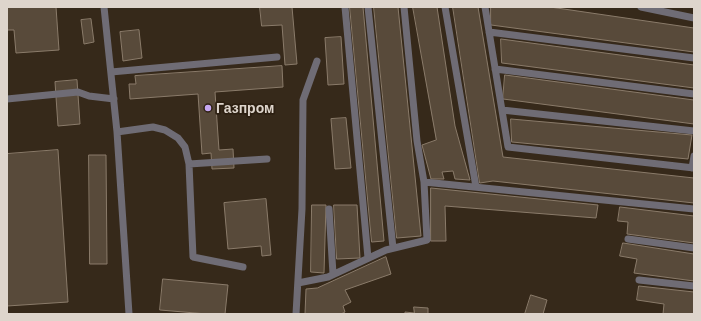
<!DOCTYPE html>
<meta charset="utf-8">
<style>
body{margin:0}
#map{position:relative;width:701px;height:321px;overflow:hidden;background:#36291a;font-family:Barlow,sans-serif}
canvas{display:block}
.frame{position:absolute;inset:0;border:8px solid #ded5cc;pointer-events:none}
</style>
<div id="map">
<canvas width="701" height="321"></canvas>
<div class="frame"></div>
</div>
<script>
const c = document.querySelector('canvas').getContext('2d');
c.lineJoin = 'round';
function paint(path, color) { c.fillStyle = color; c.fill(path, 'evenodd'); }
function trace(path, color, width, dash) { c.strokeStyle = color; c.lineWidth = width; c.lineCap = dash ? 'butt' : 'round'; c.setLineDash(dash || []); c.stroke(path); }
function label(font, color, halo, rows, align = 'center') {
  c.font = font + ' Barlow,sans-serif'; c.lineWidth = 3.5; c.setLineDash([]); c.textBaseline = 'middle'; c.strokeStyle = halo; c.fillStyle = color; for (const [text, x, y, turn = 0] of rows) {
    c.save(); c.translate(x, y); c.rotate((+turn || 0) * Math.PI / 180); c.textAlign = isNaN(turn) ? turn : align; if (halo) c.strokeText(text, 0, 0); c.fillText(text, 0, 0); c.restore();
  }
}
const building = new Path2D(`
 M7 7H56L59 50 16 53 14 30H8Z
 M260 7H292L297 64 285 65 282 25 262 26Z
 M350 7H363L384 241 372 242Z
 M374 7H398L421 236 397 238Z
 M413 7H437L455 126 470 180 455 179 453 171 442 172 444 179H431L422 145 436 140Z
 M453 7H478L503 157 694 178V203L493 181 480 183Z
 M491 7H550L694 28V52L491 25Z
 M91 19 94 42 84 44 81 20Z
 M139 30 142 58 123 61 120 32Z
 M341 37 344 84 328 85 325 38Z
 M501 39 694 65V88L502 63Z
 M282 66 283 87 215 92 219 150 233 149 234 168 212 169 211 153 202 154 198 94 130 99 129 84H136L135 76Z
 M505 75 694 100V124L503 99Z
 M77 80 80 124 58 126 55 82Z
 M346 118 351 168 335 169 331 119Z
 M511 119 692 135 688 159 512 142Z
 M58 150 68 302 7 306V154Z
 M89 155H106L107 264H90Z
 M431 188 598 205 596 218 445 206 446 241H431Z
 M266 199 271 255 262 256 261 246 228 249 224 203Z
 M312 205H326L324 273 311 272Z
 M334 205H357L360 258 337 259Z
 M620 207 694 216V243L627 234 628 222 618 221Z
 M623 243 694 254V281L634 273 637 259 620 256Z
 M386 257 391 274 345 290 351 302 343 306 345 312 341 314H305L306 289 317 288Z
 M163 279 228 285 225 314H207L160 310Z
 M639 286 694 292V314H663L664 304 637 300Z
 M531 295 547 300 543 314H525Z
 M414 307 428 308V314H405V312L414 313Z`);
paint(building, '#584a3a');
trace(building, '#8a7b6a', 1);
trace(new Path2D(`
 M104 7 117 132 129 314
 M345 7 368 258
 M368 7 393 248
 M404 7 417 141 424 182
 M445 7 476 187
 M485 7 508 147 694 168
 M641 7 694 18
 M489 32 694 58
 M495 69 694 94
 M111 72 277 57
 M7 99 78 92 89 96 114 99
 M502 110 694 131
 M117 132 153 127 165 130 178 138 185 147 189 164 193 257 243 267
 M189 164 267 159
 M692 168 694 156
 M329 209 333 274
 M628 239 694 248
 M639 280 694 286
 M298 283 328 277 386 250 427 240 424 182 694 209
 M296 314 302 209 303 100 317 61`), '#6f6c75', 7);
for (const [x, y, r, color] of [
 [208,108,4,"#c5a7f1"]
]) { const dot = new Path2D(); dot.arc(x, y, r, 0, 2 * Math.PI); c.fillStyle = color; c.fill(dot); trace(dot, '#2c1f11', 1.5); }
label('bold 14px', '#ded5cc', '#2c1f11', [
 ["Газпром",216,108]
], 'left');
</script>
